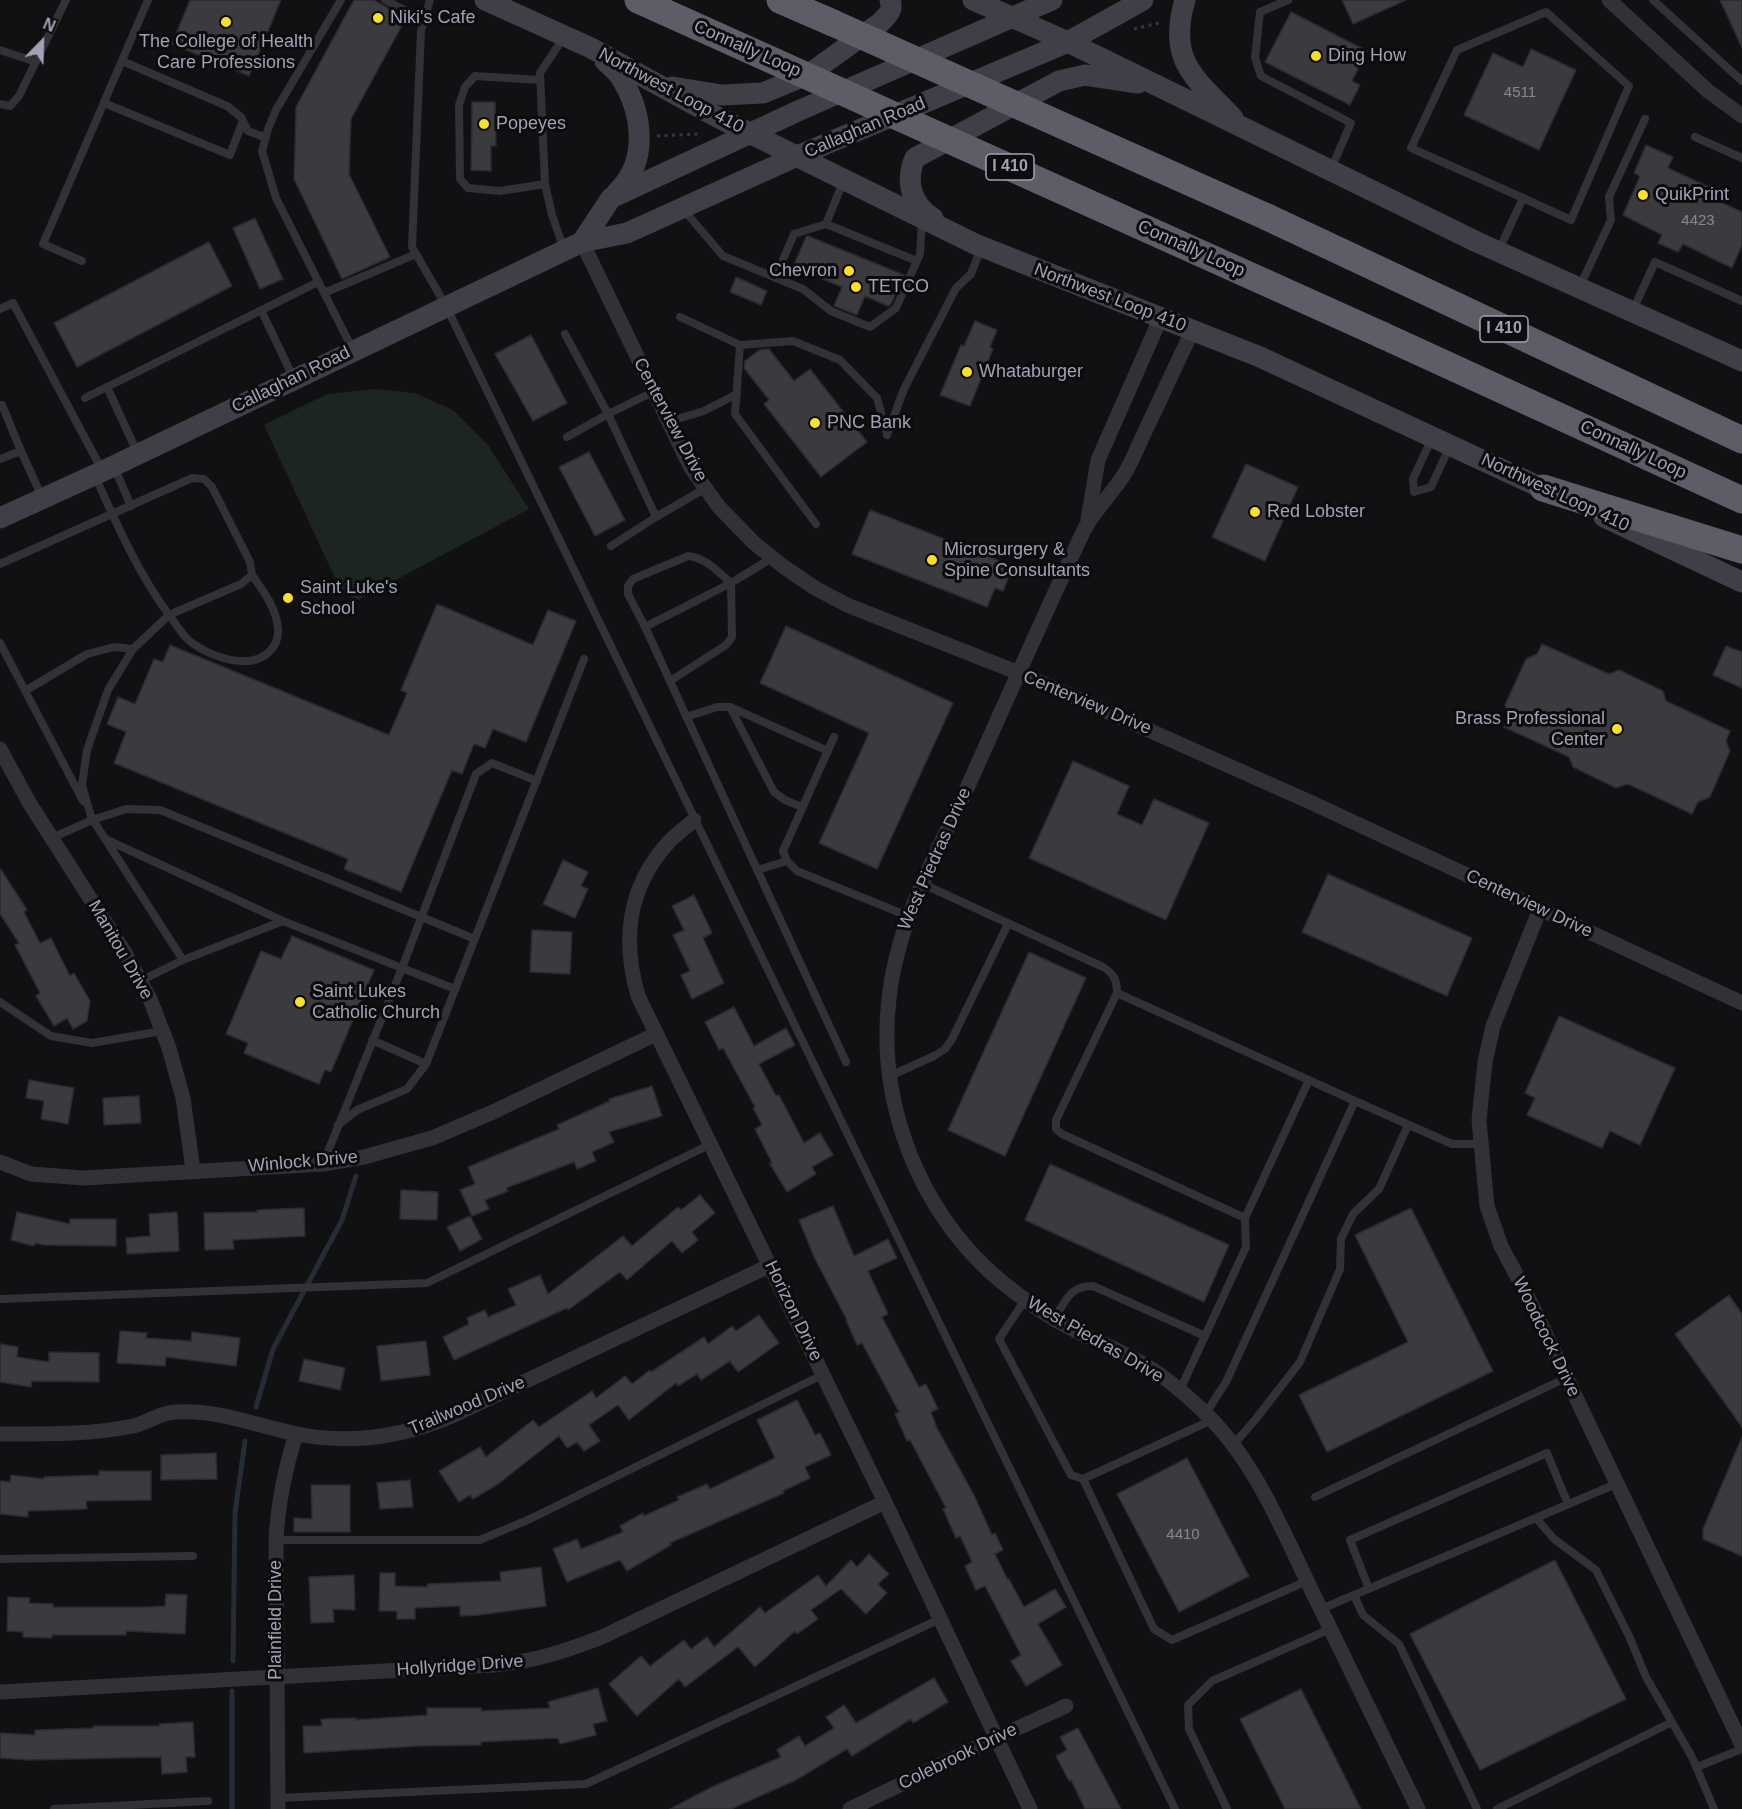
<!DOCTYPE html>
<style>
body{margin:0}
#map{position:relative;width:1742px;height:1809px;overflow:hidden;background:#111012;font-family:Arial,sans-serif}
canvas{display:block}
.north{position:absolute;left:12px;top:12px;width:60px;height:60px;-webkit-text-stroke:4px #0c0b0d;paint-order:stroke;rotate:23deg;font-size:16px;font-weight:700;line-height:24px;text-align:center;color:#a1a2b3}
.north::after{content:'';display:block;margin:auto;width:21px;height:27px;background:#a1a2b3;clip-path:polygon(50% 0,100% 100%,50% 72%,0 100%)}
</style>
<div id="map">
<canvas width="1742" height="1809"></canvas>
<div class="north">N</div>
</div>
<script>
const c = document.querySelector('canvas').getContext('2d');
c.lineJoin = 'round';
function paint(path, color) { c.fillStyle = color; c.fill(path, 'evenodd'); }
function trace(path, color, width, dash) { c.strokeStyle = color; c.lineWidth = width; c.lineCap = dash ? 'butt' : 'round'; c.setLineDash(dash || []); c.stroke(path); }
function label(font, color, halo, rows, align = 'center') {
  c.font = font + ' Arial,sans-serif'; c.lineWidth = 6; c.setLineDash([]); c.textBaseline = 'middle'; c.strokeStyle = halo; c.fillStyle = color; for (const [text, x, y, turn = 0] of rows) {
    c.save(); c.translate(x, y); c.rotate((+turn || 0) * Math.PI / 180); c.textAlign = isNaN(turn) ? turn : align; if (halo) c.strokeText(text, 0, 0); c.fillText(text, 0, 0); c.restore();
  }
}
paint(new Path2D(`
 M375 389 415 393 453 410 488 445 529 509 358 600 342 593 264 425 327 394Z`), '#1c251f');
trace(new Path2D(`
 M256 1407 273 1349 342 1220 356 1176
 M233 1661 235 1513 245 1441
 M232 1691V1809`), '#262c36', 5);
const building = new Path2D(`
 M190 0H281L249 76 172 44Z
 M354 0H374L406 18 351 119 349 174 390 257 342 279 294 179 296 107Z
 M1342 0H1406L1353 24Z
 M1720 0H1742V48Z
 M1291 12 1367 51 1352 81 1360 85 1350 105 1265 62Z
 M1531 49 1576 70 1539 150 1464 115 1493 53 1523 67Z
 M472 102H495L496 146H491V171L471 170Z
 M1646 145 1673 157 1668 168 1713 189 1710 197 1742 212V245L1732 268 1683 244 1678 252 1658 243 1662 235 1623 215 1640 176 1634 173Z
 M255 218 283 279 260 289 233 228Z
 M808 236 904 275 891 304 888 306 865 296 857 315 834 306 842 287 793 267 806 237Z
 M209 242 232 286 77 367 54 323Z
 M736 277 767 291 761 305 730 292Z
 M975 321 997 330 990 347 993 349 970 406 940 395 961 345 964 346Z
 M531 335 567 403 533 421 495 354Z
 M769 349 794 381 810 369 867 442 821 477 764 404 769 400 744 368 745 361 759 350Z
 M589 452 625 520 595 536 559 467Z
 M1246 464 1298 487 1265 561 1212 537Z
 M870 510 1013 566 1003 591 995 588 987 607 852 554Z
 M437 604 533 645 548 610 576 621 526 742 493 729 485 748 474 744 462 774 452 770 401 892 344 869 348 859 114 763 126 732 107 724 118 697 135 704 154 659 163 662 170 645 389 735 407 693 401 690Z
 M786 626 953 703 877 869 819 843 869 733 760 683Z
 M1542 644 1609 674 1619 670 1663 691 1666 701 1730 731 1726 741 1730 751 1710 797 1698 802 1692 814 1628 784 1616 788 1573 767 1569 757 1504 727 1509 716 1505 705 1526 659 1537 654Z
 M1726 646 1742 652V688L1713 675Z
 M1073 761 1129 786 1117 814 1142 825 1154 799 1209 823 1166 920 1029 858Z
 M563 860 588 872 581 886 588 889 575 918 543 904Z
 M0 868 27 910 24 912 40 943 51 938 70 976 74 973 90 1001 87 1021 73 1029 67 1018 54 1026 36 996 40 993 15 945 19 943 0 914Z
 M1328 874 1472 938 1447 996 1302 932Z
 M694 895 712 933 703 938 724 983 692 999 681 975 690 971 673 935 684 930 672 906Z
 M532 930 572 932 570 974 530 972Z
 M292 936 374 970 331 1072 325 1070 319 1084 244 1053 248 1043 226 1034 261 951 281 959Z
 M1029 952 1086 978 1005 1156 948 1130Z
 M734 1007 754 1046 786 1028 795 1045 759 1064 776 1096 779 1095 804 1143 820 1133 833 1155 812 1167 816 1174 787 1192 770 1164 772 1163 755 1129 762 1125 753 1108 755 1107 723 1048 719 1050 705 1022Z
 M1559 1016 1675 1068 1640 1145 1610 1131 1602 1148 1527 1115 1535 1098 1525 1093Z
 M29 1080 74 1088 68 1124 41 1119 44 1101 26 1098Z
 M652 1086 662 1116 609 1132 614 1142 592 1152 596 1161 577 1169 574 1162 506 1188 508 1191 485 1200 489 1209 472 1216 460 1190 475 1184 468 1167 559 1129 557 1125 610 1101 609 1099Z
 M139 1096 141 1123 104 1125 103 1098Z
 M1050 1164 1229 1245 1204 1302 1025 1220Z
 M401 1190 438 1192 437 1220 400 1219Z
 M700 1195 715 1213 692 1232 698 1240 682 1253 672 1241 627 1280 620 1272 568 1310 567 1308 454 1360 443 1337 469 1324 467 1318 485 1310 488 1317 516 1305 508 1289 540 1275 548 1294 623 1236 632 1246 678 1207 681 1210Z
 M833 1206 854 1256 888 1239 897 1258 868 1271 888 1314 882 1317 919 1387 926 1384 938 1409 931 1412 937 1428 974 1495 992 1535 995 1533 1003 1550 995 1554 1008 1580 1009 1579 1024 1607 1055 1589 1066 1607 1038 1624 1062 1665 1026 1686 1011 1661 1021 1655 985 1586 976 1590 965 1566 972 1562 960 1536 956 1538 943 1509 946 1508 910 1440 907 1441 895 1414 899 1412 862 1343 857 1345 846 1320H847L814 1257 799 1220Z
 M304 1208 305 1236 233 1240 234 1249 205 1250 204 1213 257 1212V1210Z
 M1411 1208 1493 1371 1327 1452 1299 1395 1408 1342 1355 1235Z
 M17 1212 70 1224V1219H116V1246L44 1245 35 1243 34 1246 11 1240Z
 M177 1212 179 1251 127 1254 126 1238 150 1236 149 1214Z
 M470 1216 482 1239 460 1251 447 1227Z
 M1729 1295 1742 1314V1427L1675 1334Z
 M759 1315 779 1343 738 1372 730 1361 701 1380 697 1374 678 1386 676 1383 629 1420 618 1405 589 1425 600 1441 584 1451 577 1442 567 1448 559 1436 498 1484 473 1499 470 1495 459 1502 439 1471 480 1447 486 1457 533 1420 539 1427 592 1391 596 1398 625 1376 632 1384 650 1370 651 1372 704 1337 708 1344 732 1326 736 1331Z
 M120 1331 147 1333 146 1338 191 1341 192 1332 240 1338 236 1366 166 1357 165 1366 117 1363Z
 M426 1341 430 1375 381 1381 377 1346Z
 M0 1344 18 1347 17 1357 49 1362V1352L99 1353V1382L32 1381 31 1387 0 1382Z
 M304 1359 345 1368 340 1390 299 1381Z
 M797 1400 815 1435 820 1433 831 1455 805 1467 810 1478 783 1491 784 1493 670 1543 671 1545 627 1571 620 1560 567 1582 553 1549 577 1539 581 1549 623 1532 620 1526 643 1513 644 1516 679 1500 677 1497 707 1484 710 1489 775 1458 757 1420Z
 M1742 1437V1556L1703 1539V1529Z
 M216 1453 217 1479 161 1480V1455Z
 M1187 1458 1249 1576 1179 1612 1117 1494Z
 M99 1471H151V1500L86 1501 87 1509 28 1511V1517L0 1514V1481L10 1482 11 1475 44 1479V1477L99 1475Z
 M410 1480 413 1507 380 1509 377 1483Z
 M311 1485H350V1532H294V1518L312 1519Z
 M869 1554 889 1574 878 1584 887 1593 866 1614 841 1589 811 1610 818 1619 797 1634 795 1631 755 1667 738 1647 685 1687 679 1679 637 1716 609 1684 641 1656 650 1666 684 1640 691 1649 707 1637 714 1647 760 1607 765 1613 818 1575 826 1586 851 1560 857 1567Z
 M1555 1560 1626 1699 1480 1770 1410 1634Z
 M541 1567 546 1606 479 1615 460 1616V1606L415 1608V1619H397V1611H379L380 1573H395V1586L427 1587V1584L501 1581 500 1572Z
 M354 1575 355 1610 333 1609 334 1622 311 1623 309 1577Z
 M166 1594 187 1595 185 1634 126 1631V1635H52V1638L23 1637V1632L7 1631 8 1597 30 1598 29 1603 53 1604V1607H149L165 1606Z
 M934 1678 948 1702 913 1723 911 1719 852 1756 847 1749 796 1780 731 1809H670L712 1787 781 1757 777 1750 799 1736 805 1746 834 1728 826 1717 844 1705 856 1723Z
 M598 1688 607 1721 593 1724 596 1735 560 1744 558 1738 481 1742V1745L420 1746 304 1753 303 1726H322L321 1719 356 1718V1720L427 1715V1708H481V1711L550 1708 548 1702Z
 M1301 1689 1361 1809H1285L1240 1719Z
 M193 1722 195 1757H186L187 1772 162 1774 161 1757 28 1760 0 1758V1733L35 1735V1730L93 1728V1726H159V1724Z
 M1078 1728 1110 1788 1121 1809H1085L1071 1780 1069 1781 1056 1756 1067 1750 1060 1737Z`);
paint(building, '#3a3a3f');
trace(building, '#2b2a2e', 1.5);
trace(new Path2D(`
 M1134 29 1163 22
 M657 136 698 134`), '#37383e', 3, [3, 4.5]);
trace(new Path2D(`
 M341 0 276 110 268 129 262 151 276 198 353 350
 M385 0 424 20
 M430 0 421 31 412 247 446 306 1175 1809
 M1288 0 1260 12 1255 58 1261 76 1351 123 1331 169
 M1653 0 1742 81
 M564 37 540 73 545 184 552 215 564 249
 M0 50 36 62
 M122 61 227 106 241 117 248 131 266 138
 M540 80 475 76 465 87 459 105 460 179 468 188 500 191 545 184
 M104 103 230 155 243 121
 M0 104 10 106 19 96 66 0
 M1695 137 1742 158
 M683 209 723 256 803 289 831 311 870 327 896 308 920 254 922 221
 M826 224 917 261
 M1499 250 1523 198 1571 220 1629 86 1546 12 1457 50 1411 148 1523 198
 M82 261 43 244 148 0
 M775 278 794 234 826 224 843 182
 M1580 286 1611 220 1609 197 1645 119
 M324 293 416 254
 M0 309 13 303 102 470
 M261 310 294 379
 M1633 310 1655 262 1742 301
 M680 317 740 345 735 414 816 524
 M565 334 608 414 653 392
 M740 345 793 341 840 360 877 398 887 434
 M107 387 138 454
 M85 398 318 282
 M0 406 2 405 21 451
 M667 422 704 411 737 394
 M887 435 904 389 956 288 971 274 981 248
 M567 437 608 414 656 517 706 488
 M1431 440 1413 479 1414 492 1431 487 1449 448
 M0 459 21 451 42 497
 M115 469 131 506
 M611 546 656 517
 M772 558 731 583 645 627 846 1062
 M0 564 192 478 204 479 212 487 250 562 252 575 241 584 169 615C138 573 116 523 95 476
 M645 627 628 594V586L633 579 688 556C706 558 717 571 731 583L732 637 726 645 670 681
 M0 643 83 801
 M25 691 87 654 114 647 133 649
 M730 707 774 792 785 800 802 807
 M686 717 717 707H730L828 751
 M834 737 783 851 787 861 797 871 908 916
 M91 817 183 960
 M92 820 82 785 87 750 108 690 133 649 169 615C176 624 183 637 192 643 212 657 249 671 269 652 276 645 279 638 278 628 276 607 263 591 252 575
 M52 838 92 820 126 809 160 810 475 939
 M105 839 283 921 455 989
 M757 870 787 861
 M923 884 1103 967C1114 974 1117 980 1117 993L1355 1101
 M140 981 183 960 283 921
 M1117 993 1056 1120V1129L1062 1134 1245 1218
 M0 1002 51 1036 92 1043 162 1031
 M372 1040 426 1064
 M890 1076 934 1056 945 1049 952 1039 1008 924
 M338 1125 357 1110 407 1089 426 1064 584 659
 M323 1164 402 968 476 774 492 763 537 781
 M0 1299 427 1283 711 1144
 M1025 1300 999 1339 1071 1475 1083 1479 1212 1420
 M1054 1319C1066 1301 1069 1286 1093 1286L1205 1336 1180 1390
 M1205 1336 1246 1247 1245 1218 1309 1080
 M1206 1413 1226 1382 1355 1101 1452 1144H1480
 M1234 1444 1255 1420 1300 1362 1340 1269 1341 1239 1353 1214 1379 1189 1408 1125
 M1083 1479 1154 1629 1172 1640 1307 1581
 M1315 1497 1566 1378
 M1536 1518 1554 1539 1596 1570 1629 1636 1646 1677 1692 1757 1714 1809
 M276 1540H480L530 1519 824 1374
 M0 1559 193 1556
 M1369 1589 1350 1540 1547 1453 1568 1504
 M1354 1595 1363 1615 1399 1644 1477 1809
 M1321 1609 1616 1484
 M1697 1767 1742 1749
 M278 1798 586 1784 940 1619
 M54 1809 208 1801
 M1227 1809 1189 1729 1188 1705 1212 1681 1330 1629
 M1497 1809 1672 1722`), '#313137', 8);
trace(new Path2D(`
 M1609 0 1708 91 1742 116
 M582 242 691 468 719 507 754 543 784 567 815 588 847 605 1019 673 1117 716 1310 802 1742 1003
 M1193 330C1177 362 1163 394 1148 425 1140 441 1134 458 1125 473 1113 493 1095 509 1084 530 1044 615 1006 701 968 786 936 856 897 922 889 999 878 1093 911 1189 976 1258 1000 1283 1029 1304 1059 1322 1090 1339 1123 1351 1153 1370 1170 1381 1186 1395 1201 1409 1253 1457 1280 1525 1310 1587 1346 1661 1382 1735 1418 1809
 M1088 519 1098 460 1161 317
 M0 749 30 804 125 953 150 999 169 1048 183 1098 193 1170
 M694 820C685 828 675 835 667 844 627 889 622 940 638 996L885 1502 1030 1809
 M1540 909 1493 1026 1485 1062 1479 1120 1487 1206 1501 1246 1525 1291 1742 1745
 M0 1162 31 1174 84 1178 323 1164 364 1157 432 1138 493 1112 656 1034
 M0 1434C44 1434 89 1435 133 1426 147 1423 161 1412 176 1412 219 1409 256 1426 297 1434 352 1445 403 1437 454 1415L771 1265
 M0 1692 494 1665C536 1661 563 1652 602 1637L885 1502
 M278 1809 276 1540C278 1503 285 1469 296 1434
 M850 1809 996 1738 1066 1706`), '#313137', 15);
trace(new Path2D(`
 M485 0 591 48 717 117 975 244 1260 357 1557 495
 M973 0 1068 42 1477 242 1742 361
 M1185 0C1167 61 1195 78 1233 118
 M605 61C610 66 617 71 621 78 643 113 649 162 617 192
 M672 87 722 95 763 93 809 74 880 23C887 16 894 10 890 0
 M933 218C911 205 905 181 915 158L1059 81 1085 75 1138 83
 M582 242 611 198 798 111 1052 0
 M1604 517 1742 582
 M0 518 103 471 582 242 627 233 795 157 1068 42 1143 0`), '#3f3f47', 21);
trace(new Path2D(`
 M780 0 833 23
 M1267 217 1742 440
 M1382 335 1742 500
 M1543 488 1742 550`), '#5d5d68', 27);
trace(new Path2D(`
 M638 0 1382 335
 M833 23 1267 217`), '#5d5d68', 27);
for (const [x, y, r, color] of [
 [378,18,6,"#fbe01f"],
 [226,22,6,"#fbe01f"],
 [1316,56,6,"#fbe01f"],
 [484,124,6,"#fbe01f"],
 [1643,195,6,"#fbe01f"],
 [849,271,6,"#fbe01f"],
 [856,287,6,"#fbe01f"],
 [967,372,6,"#fbe01f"],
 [815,423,6,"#fbe01f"],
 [1255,512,6,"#fbe01f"],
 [932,560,6,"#fbe01f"],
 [288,598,6,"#fbe01f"],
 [1617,729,6,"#fbe01f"],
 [300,1002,6,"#fbe01f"]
]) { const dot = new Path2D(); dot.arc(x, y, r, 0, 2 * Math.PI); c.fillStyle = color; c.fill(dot); trace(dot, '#0c0b0d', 2); }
label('15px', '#878896', null, [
 ["4511",1520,93],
 ["4423",1698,221],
 ["4410",1183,1535]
]);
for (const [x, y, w] of [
 [1010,167,48],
 [1504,329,48]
]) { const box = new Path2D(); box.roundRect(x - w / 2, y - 13, w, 26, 4.5); c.fillStyle = '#0c0b0d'; c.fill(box); trace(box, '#a1a2b3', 1.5); }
label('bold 16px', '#a1a2b3', null, [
 ["I 410",1010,167],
 ["I 410",1504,329]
]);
label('18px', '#a1a2b3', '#0c0b0d', [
 ["Niki's Cafe",390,18],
 ["The College of Health",226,42,"center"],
 ["Care Professions",226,63,"center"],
 ["Ding How",1328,56],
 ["Popeyes",496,124],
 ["QuikPrint",1655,195],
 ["Chevron",837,271,"right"],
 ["TETCO",868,287],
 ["Whataburger",979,372],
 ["PNC Bank",827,423],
 ["Red Lobster",1267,512],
 ["Microsurgery &",944,550],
 ["Spine Consultants",944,571],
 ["Saint Luke's",300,588],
 ["School",300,609],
 ["Brass Professional",1605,719,"right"],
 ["Center",1605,740,"right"],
 ["Saint Lukes",312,992],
 ["Catholic Church",312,1013]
], 'left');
label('18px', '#a1a2b3', '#0c0b0d', [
 ["Connally Loop",747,49,24],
 ["Northwest Loop 410",671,91,28],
 ["Callaghan Road",865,128,-23],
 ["Connally Loop",1191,249,24],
 ["Northwest Loop 410",1110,298,21],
 ["Callaghan Road",291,380,-26],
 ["Centerview Drive",670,420,62],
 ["Connally Loop",1633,450,25],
 ["Northwest Loop 410",1555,493,25],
 ["Centerview Drive",1087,703,23],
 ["West Piedras Drive",935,859,-66],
 ["Centerview Drive",1529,904,25],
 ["Manitou Drive",120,950,60],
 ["Winlock Drive",303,1162,-5],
 ["Horizon Drive",793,1311,64],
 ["Woodcock Drive",1546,1337,64],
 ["West Piedras Drive",1095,1340,30],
 ["Trailwood Drive",467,1406,-23],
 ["Plainfield Drive",276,1620,-90],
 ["Hollyridge Drive",460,1666,-4],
 ["Colebrook Drive",958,1757,-26]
]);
</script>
